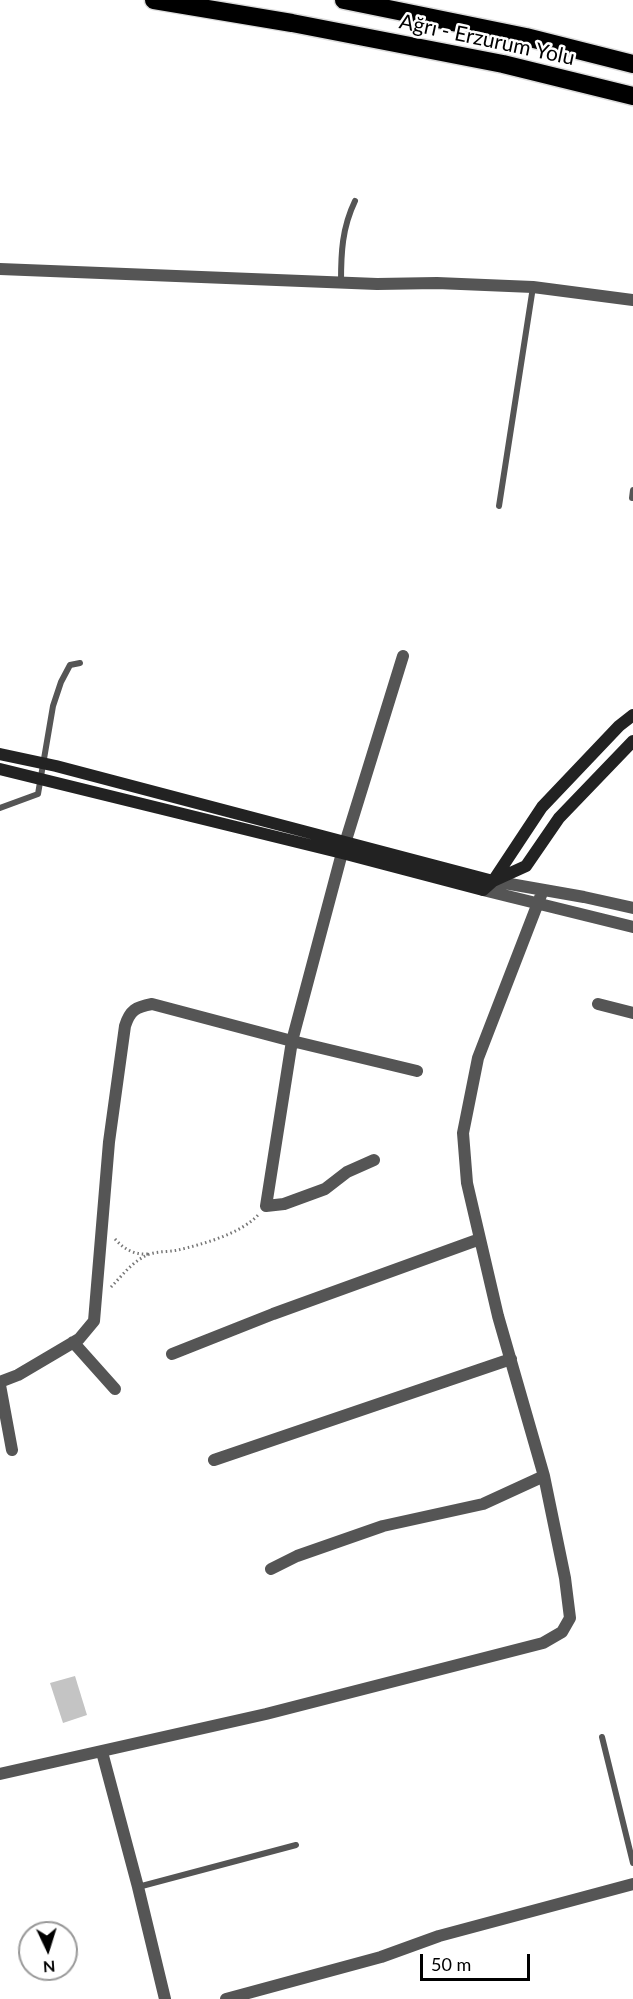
<!DOCTYPE html>
<meta charset="utf-8">
<style>
body{margin:0}
#map{position:relative;width:633px;height:1999px;overflow:hidden;background:#fff;font-family:Lato,sans-serif}
canvas{display:block}
.north{position:absolute;left:18px;top:1921px;width:60px;height:60px;box-sizing:border-box;background:#fff;border:2px solid #999;border-radius:50%;rotate:176deg;font-size:16px;font-weight:700;line-height:24px;text-align:center;color:#000}
.north::after{content:'';display:block;margin:auto;width:21px;height:27px;background:#000;clip-path:polygon(50% 0,100% 100%,50% 72%,0 100%)}
.scale{position:absolute;left:420px;top:1954px;width:110px;height:27px;box-sizing:border-box;border:3px solid #000;border-top:0;padding-left:8px;font-size:18px;line-height:21px;white-space:nowrap;color:#000;-webkit-text-stroke:4px #fff;paint-order:stroke}
</style>
<div id="map">
<canvas width="633" height="1999"></canvas>
<div class="north">N</div>
<div class="scale">50 m</div>
</div>
<script>
const c = document.querySelector('canvas').getContext('2d');
c.lineJoin = 'round';
function paint(path, color) { c.fillStyle = color; c.fill(path, 'evenodd'); }
function trace(path, color, width, dash) { c.strokeStyle = color; c.lineWidth = width; c.lineCap = dash ? 'butt' : 'round'; c.setLineDash(dash || []); c.stroke(path); }
function label(font, color, halo, rows, align = 'center') {
  c.font = font + ' Lato,sans-serif'; c.lineWidth = 5; c.setLineDash([]); c.textBaseline = 'middle'; c.strokeStyle = halo; c.fillStyle = color; for (const [text, x, y, turn = 0] of rows) {
    c.save(); c.translate(x, y); c.rotate((+turn || 0) * Math.PI / 180); c.textAlign = isNaN(turn) ? turn : align; if (halo) c.strokeText(text, 0, 0); c.fillText(text, 0, 0); c.restore();
  }
}
paint(new Path2D(`
 M75 1676 87 1715 63 1723 50 1683Z`), '#c4c4c4');
const highway = new Path2D(`
 M154 0 292 23 503 64 633 96
 M344 0 526 37 633 64`);
trace(highway, '#dbdbdb', 21);
trace(new Path2D(`
 M115 1239C124 1249 134 1255 148 1254
 M111 1287C123 1275 133 1260 150 1254 159 1251 169 1252 178 1250 203 1244 241 1234 259 1214`), '#777', 3, [1.5, 3]);
trace(new Path2D(`
 M341 282C341 253 342 228 355 201
 M632 498 633 490
 M499 506 533 287
 M0 808 38 794 53 706 61 682 70 665 80 663
 M602 1737 633 1863
 M138 1887 296 1845`), '#555', 6);
trace(new Path2D(`
 M0 269 377 284 437 283 533 287 633 300
 M493 881 584 897 633 908
 M483 890 633 927
 M598 1004 633 1013
 M374 1160 347 1172 325 1189 284 1204 266 1206 292 1041 342 853 403 656
 M73 1342 115 1389
 M172 1354 273 1314 480 1239
 M0 1382 18 1375 79 1339 94 1321 109 1142 125 1026C130 1010 136 1007 152 1004L292 1041 417 1071
 M0 1385 12 1450
 M214 1460 511 1359
 M271 1569 297 1556 383 1526 483 1504 544 1476
 M102 1752 138 1887 165 1999
 M0 1774 266 1714 543 1643 562 1632 570 1618 565 1578 544 1476 498 1316 467 1183 463 1133 478 1058 543 890
 M226 1999 381 1957 439 1936 633 1884`), '#555', 12);
trace(new Path2D(`
 M0 754 56 766 493 881 526 866 559 818 633 741
 M0 769 342 853 483 890 493 881 542 807 619 726 633 715`), '#222', 12);
trace(highway, '#000', 18);
label('21px', '#000', '#fff', [
 ["Ağrı - Erzurum Yolu",487,40,12]
]);
</script>
